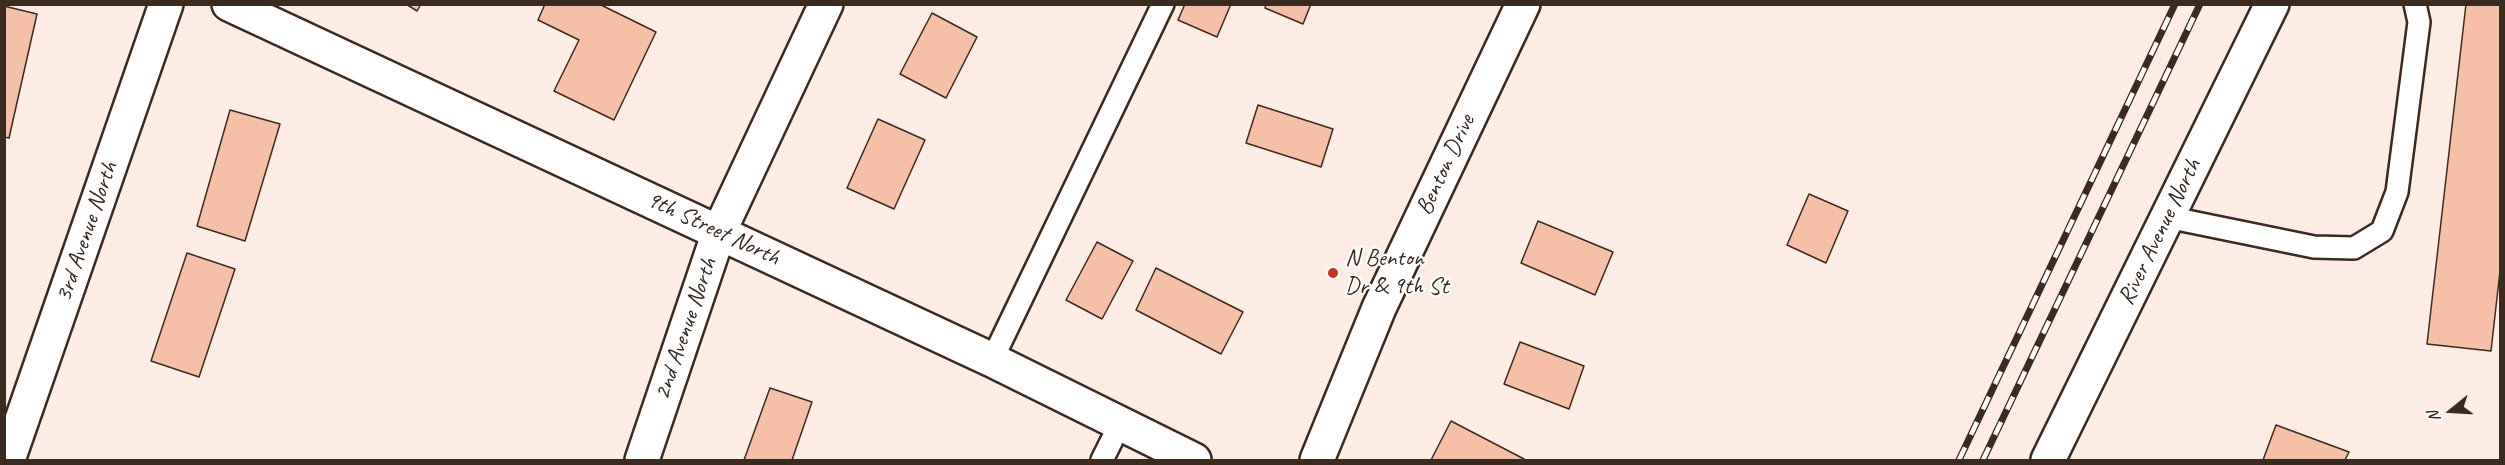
<!DOCTYPE html>
<style>
body{margin:0}
#map{position:relative;width:2505px;height:465px;overflow:hidden;background:#fcece4;font-family:Caveat,sans-serif}
canvas{display:block}
.frame{position:absolute;inset:0;border:6px solid #3b2a1e;pointer-events:none}
.north{position:absolute;left:2421px;top:381px;width:60px;height:60px;-webkit-text-stroke:4px #fff;paint-order:stroke;rotate:252deg;font-size:16px;font-weight:700;line-height:24px;text-align:center;color:#3b2a1e}
.north::after{content:'';display:block;margin:auto;width:21px;height:27px;background:#3b2a1e;clip-path:polygon(50% 0,100% 100%,50% 72%,0 100%)}
</style>
<div id="map">
<canvas width="2505" height="465"></canvas>
<div class="frame"></div>
<div class="north">N</div>
</div>
<script>
const c = document.querySelector('canvas').getContext('2d');
c.lineJoin = 'round';
function paint(path, color) { c.fillStyle = color; c.fill(path, 'evenodd'); }
function trace(path, color, width, dash) { c.strokeStyle = color; c.lineWidth = width; c.lineCap = dash ? 'butt' : 'round'; c.setLineDash(dash || []); c.stroke(path); }
function label(font, color, halo, rows, align = 'center') {
  c.font = font + ' Caveat,sans-serif'; c.lineWidth = 4.5; c.setLineDash([]); c.textBaseline = 'middle'; c.strokeStyle = halo; c.fillStyle = color; for (const [text, x, y, turn = 0] of rows) {
    c.save(); c.translate(x, y); c.rotate((+turn || 0) * Math.PI / 180); c.textAlign = isNaN(turn) ? turn : align; if (halo) c.strokeText(text, 0, 0); c.fillText(text, 0, 0); c.restore();
  }
}
const building = new Path2D(`
 M406 4H421L417 11Z
 M545 4H599L656 32 614 120 554 91 579 40 538 20Z
 M1185 4H1231L1217 37 1178 20Z
 M1266 4H1311L1303 24 1265 8Z
 M2466 4H2500V271L2491 351 2427 344Z
 M4 6 37 14 9 138 4 137Z
 M932 13 977 37 946 98 900 74Z
 M1258 105 1333 129 1321 167 1246 143Z
 M230 110 280 124 245 241 197 226Z
 M878 119 925 140 894 209 847 188Z
 M1809 194 1848 211 1826 263 1787 245Z
 M1538 221 1613 252 1595 295 1521 263Z
 M1097 242 1133 261 1102 319 1066 300Z
 M187 253 235 269 199 377 151 361Z
 M1156 268 1243 312 1221 354 1136 310Z
 M1520 342 1584 366 1569 409 1504 384Z
 M770 388 812 402 792 460H744Z
 M1451 421 1524 459 1523 460H1431Z
 M2276 425 2349 452 2345 460H2263Z`);
paint(building, '#f5c0a6');
trace(building, '#3b2a1e', 1.5);
const lane = new Path2D(`
 M2167 217 2314 247 2354 248 2382 231 2397 192 2419 22 2415 4
 M992 360 1163 4
 M1102 460 1120 424`);
const street = new Path2D(`
 M229 4 992 360 1194 460
 M8 460 166 4
 M642 460 719 232 826 4
 M2048 460 2272 4`);
const secondary = new Path2D(`
 M1317 460 1379 308 1523 4`);
trace(lane, '#3b2a1e', 26);
trace(street, '#3b2a1e', 38);
trace(secondary, '#3b2a1e', 38);
trace(lane, '#fff', 21);
trace(street, '#fff', 33);
trace(secondary, '#fff', 33);
const rail = new Path2D(`
 M1959 460 2175 4
 M1983 460 2200 4`);
trace(rail, '#3b2a1e', 7);
trace(rail, '#fff', 4.5, [14]);
for (const [x, y, r, color] of [
 [1333,273,6,"#c8321e"]
]) { const dot = new Path2D(); dot.arc(x, y, r, 0, 2 * Math.PI); c.fillStyle = color; c.fill(dot); trace(dot, '#fff', 2); }
label('24px', '#3b2a1e', '#fff', [
 ["Benton Drive",1446,165,-65],
 ["9th Street North",713,229,25],
 ["3rd Avenue North",87,232,-71],
 ["River Avenue North",2160,232,-64],
 ["2nd Avenue North",686,329,-71]
]);
label('24px', '#3b2a1e', '#fff', [
 ["N Benton",1345,259],
 ["Dr & 9th St",1345,287]
], 'left');
</script>
